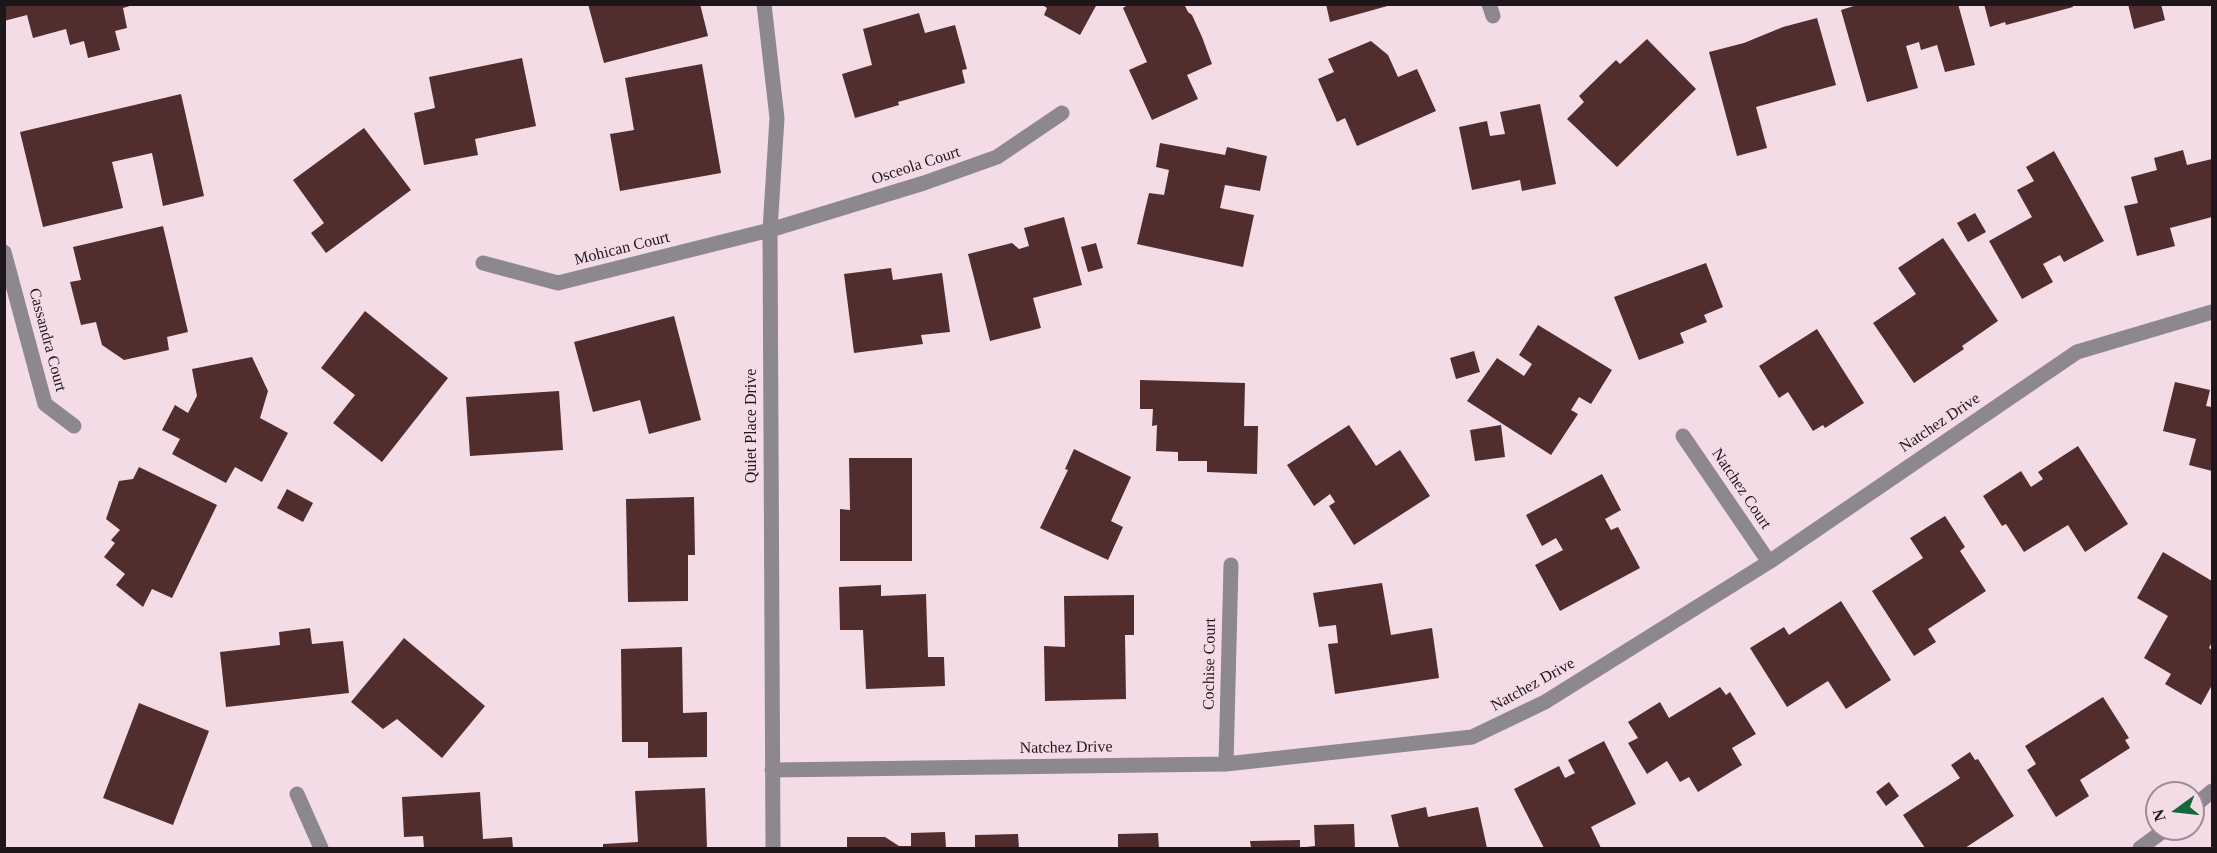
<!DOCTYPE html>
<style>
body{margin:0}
#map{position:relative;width:2217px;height:853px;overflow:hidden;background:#f4dce7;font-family:Georgia,serif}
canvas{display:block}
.frame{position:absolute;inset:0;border:6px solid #1e161a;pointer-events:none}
.north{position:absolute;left:2145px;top:781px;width:60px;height:60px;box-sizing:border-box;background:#f4dce7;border:2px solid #9e8d95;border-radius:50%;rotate:255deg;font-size:16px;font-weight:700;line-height:24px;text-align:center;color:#1e161a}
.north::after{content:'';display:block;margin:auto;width:21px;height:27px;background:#14693a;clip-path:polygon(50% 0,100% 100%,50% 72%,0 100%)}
</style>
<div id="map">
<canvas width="2217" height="853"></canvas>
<div class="frame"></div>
<div class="north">N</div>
</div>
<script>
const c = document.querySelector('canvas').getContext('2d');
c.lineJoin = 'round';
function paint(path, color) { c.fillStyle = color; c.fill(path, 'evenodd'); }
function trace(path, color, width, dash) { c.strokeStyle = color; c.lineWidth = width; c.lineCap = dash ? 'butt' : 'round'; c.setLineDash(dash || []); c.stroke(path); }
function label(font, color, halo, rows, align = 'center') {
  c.font = font + ' Georgia,serif'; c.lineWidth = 6; c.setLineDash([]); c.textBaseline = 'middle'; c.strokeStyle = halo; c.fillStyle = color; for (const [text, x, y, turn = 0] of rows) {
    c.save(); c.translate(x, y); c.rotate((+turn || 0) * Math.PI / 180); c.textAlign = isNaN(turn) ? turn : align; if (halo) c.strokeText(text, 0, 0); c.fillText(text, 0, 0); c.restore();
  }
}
paint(new Path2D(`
 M4 4H133V5L123 8 127 28 115 31 120 50 88 58 84 41 70 45 66 29 33 38 27 15 4 21Z
 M588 4H700L708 36 604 63Z
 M1041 4H1097L1080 35 1044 15 1047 8Z
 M1129 4H1184L1188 12 1192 15 1202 37 1212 64 1187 75 1198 99 1152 120 1129 70 1147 62 1123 8Z
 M1326 4H1391V5L1330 22Z
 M1860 4H1958L1975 65 1945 72 1937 45 1921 50 1919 42 1906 46 1918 88 1867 102 1841 10Z
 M1984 4H2072L2073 7 2006 25 2005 22 1990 27Z
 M2128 4H2161L2165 20 2134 29Z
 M919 13 925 33 955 25 967 69 962 70 965 83 898 102 899 105 855 118 842 74 872 65 863 29Z
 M1817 18 1836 85 1756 107 1767 148 1737 156 1709 52 1744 43 1783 27Z
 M1647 39 1696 89 1617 167 1567 119 1584 102 1579 96 1616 60 1620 64Z
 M1371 41 1388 55 1398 77 1417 69 1436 111 1357 146 1345 118 1337 122 1318 79 1334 72 1328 59Z
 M522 58 536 126 475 139 478 155 424 165 414 113 435 108 429 77Z
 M702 64 721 173 620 191 610 134 634 130 625 78Z
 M181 94 204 196 163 206 152 153 112 162 123 208 43 227 20 132Z
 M1540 104 1556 184 1522 191 1520 180 1472 190 1459 127 1487 121 1490 136 1505 134 1500 112Z
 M364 128 411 190 326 253 311 233 324 223 293 180Z
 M1160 143 1225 155 1227 147 1267 156 1260 191 1225 185 1220 208 1254 215 1243 267 1137 244 1149 193 1164 195 1169 170 1156 167Z
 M2183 150 2187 165 2212 159V217L2170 228 2175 246 2137 256 2124 206 2138 203 2131 177 2157 170 2154 158Z
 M2054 151 2104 241 2064 262 2060 255 2043 264 2053 282 2022 299 1989 241 2032 217 2017 190 2034 181 2026 167Z
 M1975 213 1986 232 1968 242 1957 223Z
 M1064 217 1082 285 1033 298 1041 328 990 341 968 254 1012 243 1019 249 1029 246 1024 228Z
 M163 226 188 332 167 337 169 350 124 360 102 345 96 322 81 325 70 282 81 280 73 247Z
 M1943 238 1998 321 1962 346 1964 349 1914 383 1873 323 1916 294 1898 268Z
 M1096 243 1103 268 1088 272 1081 247Z
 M1706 263 1723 307 1704 315 1707 322 1680 333 1684 343 1639 360 1614 297Z
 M891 268 893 280 942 273 950 332 921 335 923 344 854 353 844 274Z
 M365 311 448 378 382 462 333 423 355 395 321 368Z
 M674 316 701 420 649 434 640 400 593 412 574 342Z
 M1538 325 1612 370 1591 404 1579 397 1571 410 1578 414 1551 455 1467 401 1497 358 1524 376 1532 364 1519 355Z
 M1817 329 1864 403 1825 428 1823 425 1813 431 1788 392 1779 398 1759 366Z
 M1474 351 1480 372 1456 379 1450 358Z
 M252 357 268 391 260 418 288 433 262 482 235 467 226 483 172 454 180 439 162 430 175 405 188 413 197 396 192 369Z
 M1140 380 1245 383 1244 426H1258L1257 474 1207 472V461H1178V452L1156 451 1157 425 1152 426 1153 409H1140Z
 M2175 382 2210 390 2206 406 2212 407V471L2189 465 2196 439 2163 431Z
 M559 391 563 450 470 456 466 397Z
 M1349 425 1376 466 1400 450 1430 496 1354 545 1329 506 1335 502 1330 494 1314 506 1287 465Z
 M1501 425 1505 457 1475 461 1470 430Z
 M2078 446 2128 524 2085 552 2068 525 2024 552 2006 524 2002 526 1983 496 2021 471 2031 487 2043 479 2038 472Z
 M1074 449 1131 477 1111 521 1123 527 1108 560 1040 528 1068 470 1065 469Z
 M849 458H912V561H840V509L850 510Z
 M139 467 217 505 172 598 152 589 143 607 116 585 125 574 104 557 115 543 111 540 120 530 106 519 119 481 133 479Z
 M1602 474 1621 510 1605 519 1611 530 1618 527 1640 568 1560 611 1535 565 1563 550 1556 538 1542 546 1526 515Z
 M287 489 313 503 303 522 277 508Z
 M694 497 695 555H688V601L628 602 626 499Z
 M1945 516 1965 547 1960 551 1986 591 1928 629 1936 642 1914 656 1872 591 1923 558 1910 538Z
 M2163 552 2212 581V642L2209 648 2212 650V685L2201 705 2165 684 2171 674 2144 658 2168 616 2137 598Z
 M1382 583 1391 635 1432 628 1439 678 1335 694 1328 644 1338 643 1336 625 1319 627 1313 593Z
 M881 585V596L926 594 928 657H944L945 686 866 689 863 630H840L839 587Z
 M1134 595V635H1125L1126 699 1045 701 1044 646 1065 647 1064 596Z
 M1841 601 1891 680 1846 709 1828 681 1787 707 1750 648 1784 627 1789 635Z
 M310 628 312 644 343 641 349 693 226 707 220 652 280 645 279 632Z
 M404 638 485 706 442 758 397 719 383 729 351 702Z
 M682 647 683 713 707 712V757L648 758V742H622L621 649Z
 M1720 687 1726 695 1730 692 1756 734 1732 748 1742 765 1698 792 1689 777 1680 782 1667 761 1647 774 1628 743 1638 738 1628 722 1660 702 1669 718Z
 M2103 697 2129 738 2125 740 2130 748 2080 780 2089 796 2056 817 2027 770 2036 764 2025 746Z
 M139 703 209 731 173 825 103 798Z
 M1604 741 1636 804 1591 827 1601 848H1544L1514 789 1559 766 1565 778 1575 773 1568 760Z
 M1970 752 1975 760 1978 759 2014 816 1965 848H1925L1903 815 1960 778 1951 765Z
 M1889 782 1899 796 1886 806 1876 792Z
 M705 788 707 848H603V844L638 842 635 791Z
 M480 792 483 839 512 837 513 848H424L423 836 404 837 402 797Z
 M1426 807 1428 817 1478 807 1487 848H1399L1391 815Z
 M1354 824 1355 848H1306V847L1315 846 1314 825Z
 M945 832 946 848H847V837H885L899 846H911V833Z
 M1158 833 1159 848H1118V834Z
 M1018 834 1019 848H975V835Z
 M1300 840V848H1251L1250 841Z`), '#512d2d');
trace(new Path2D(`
 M764 4 777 118 770 230 773 848
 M1489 4 1493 16
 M4 252 45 404 74 426
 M483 263 558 283 770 230 924 183 997 157 1062 113
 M1683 436 1769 562
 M1226 764 1231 565
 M772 770 1226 764 1472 737 1545 702 1769 562 2077 352 2212 312
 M297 794 321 848
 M2193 807 2212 791
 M2140 848 2166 829`), '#8d878f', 15);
label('16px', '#1e161a', '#f4dce7', [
 ["Osceola Court",916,166,-18],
 ["Mohican Court",622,249,-14],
 ["Cassandra Court",47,340,75],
 ["Natchez Drive",1940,423,-34],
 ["Quiet Place Drive",752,426,-90],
 ["Natchez Court",1741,489,56],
 ["Cochise Court",1210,664,-89],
 ["Natchez Drive",1533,685,-29],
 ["Natchez Drive",1066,748,-1]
]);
</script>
